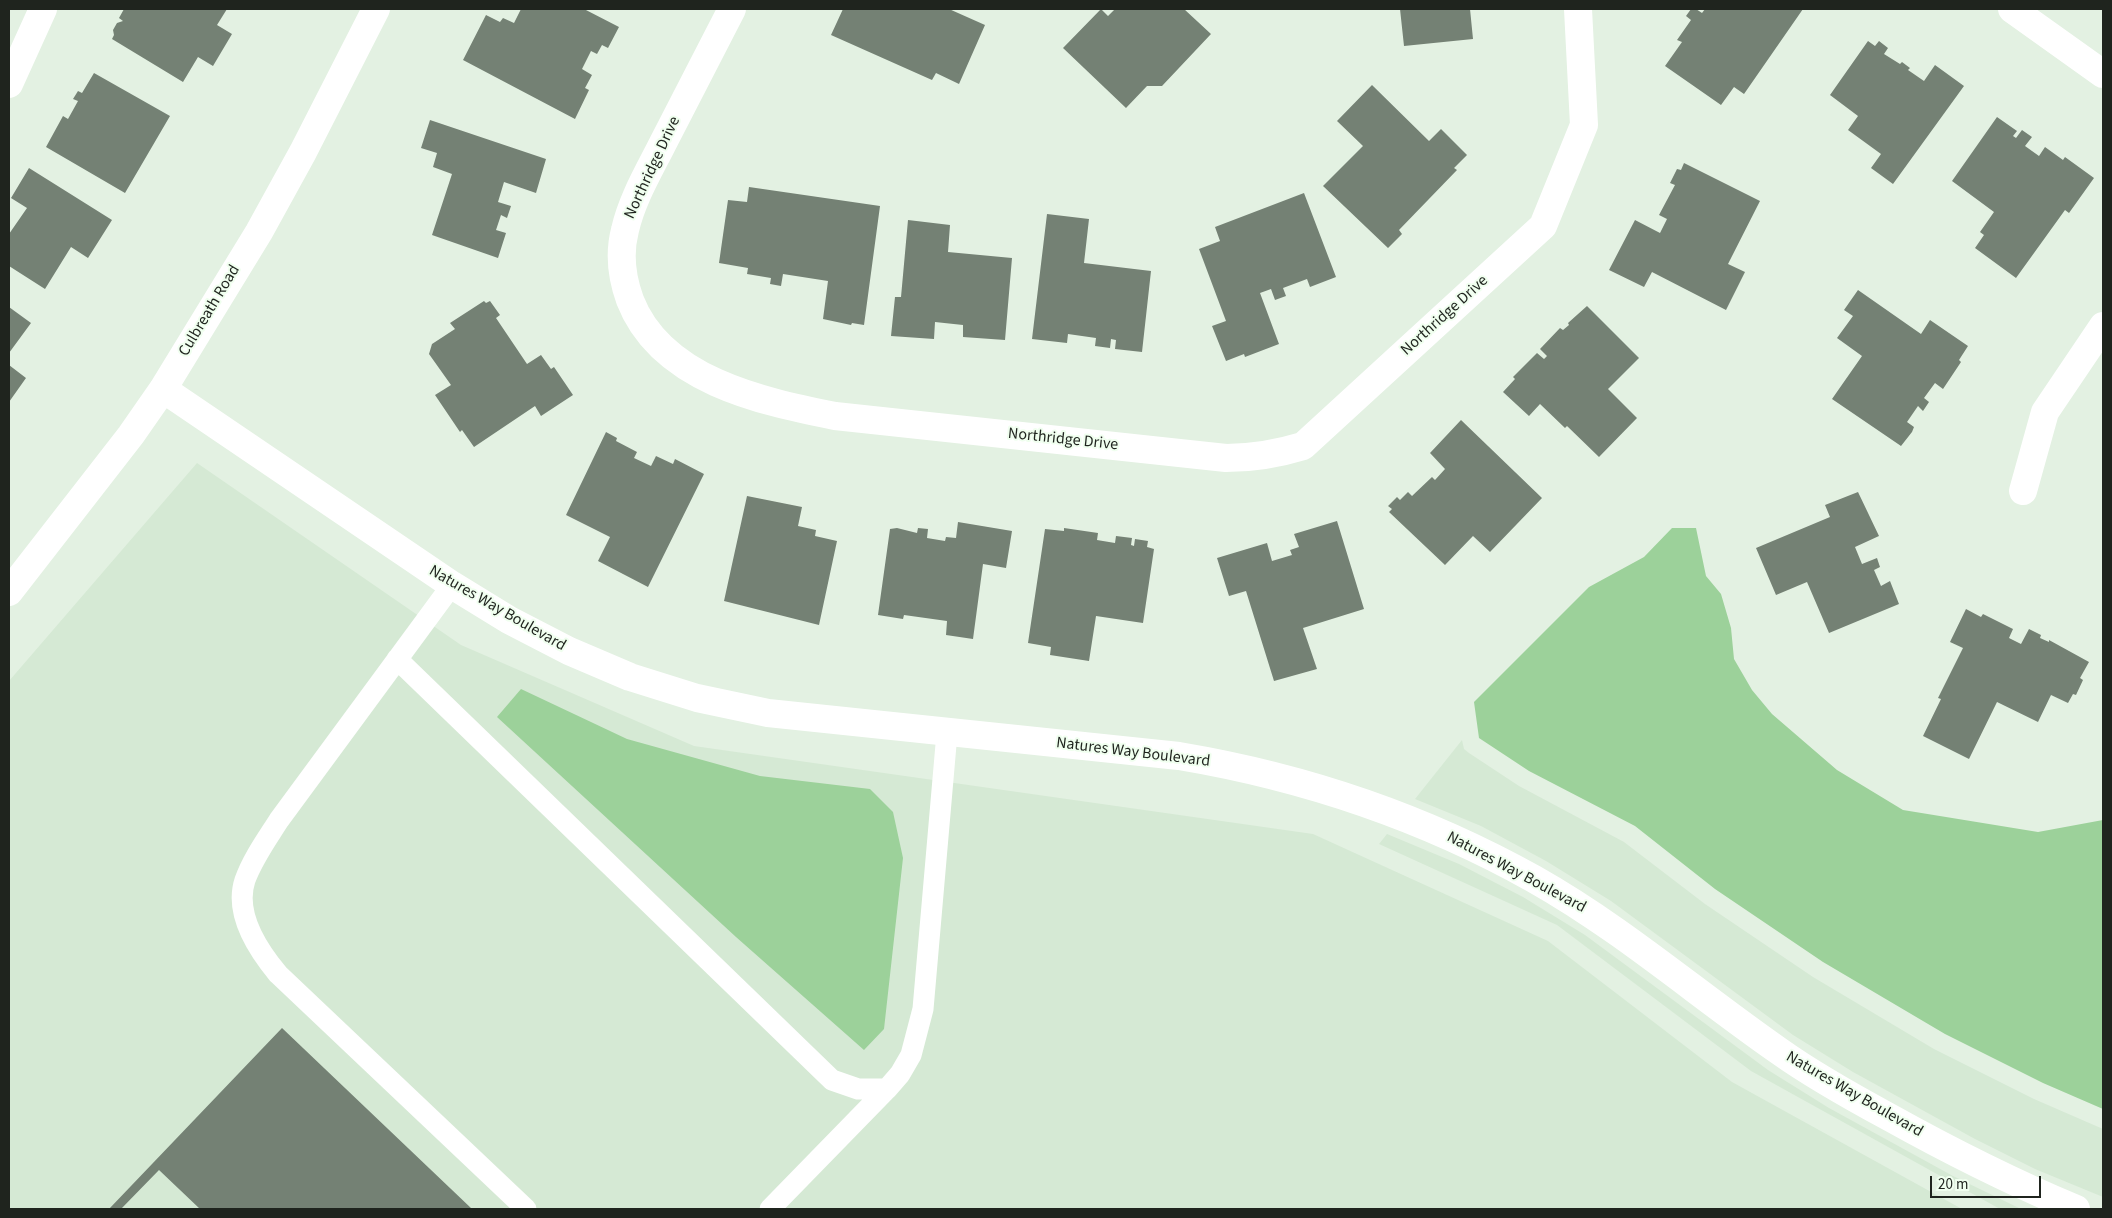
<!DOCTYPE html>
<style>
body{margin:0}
#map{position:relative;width:2112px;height:1218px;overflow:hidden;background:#e3f1e2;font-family:"Source Sans 3",sans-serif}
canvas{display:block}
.frame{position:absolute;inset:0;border:10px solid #1f241e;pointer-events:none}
.scale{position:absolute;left:1930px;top:1176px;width:111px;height:22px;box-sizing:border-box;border:2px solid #1f241e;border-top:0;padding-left:6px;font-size:15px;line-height:18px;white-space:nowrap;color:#1f241e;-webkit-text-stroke:4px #f0ffef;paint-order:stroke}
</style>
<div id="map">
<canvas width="2112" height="1218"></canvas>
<div class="frame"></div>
<div class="scale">20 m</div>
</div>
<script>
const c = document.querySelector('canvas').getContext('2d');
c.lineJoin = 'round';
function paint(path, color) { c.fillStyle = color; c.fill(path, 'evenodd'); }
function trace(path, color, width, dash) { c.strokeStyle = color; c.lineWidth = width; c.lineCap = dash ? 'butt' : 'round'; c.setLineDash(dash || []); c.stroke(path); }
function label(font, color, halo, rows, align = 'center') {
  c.font = font + ' "Source Sans 3",sans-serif'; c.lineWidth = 4; c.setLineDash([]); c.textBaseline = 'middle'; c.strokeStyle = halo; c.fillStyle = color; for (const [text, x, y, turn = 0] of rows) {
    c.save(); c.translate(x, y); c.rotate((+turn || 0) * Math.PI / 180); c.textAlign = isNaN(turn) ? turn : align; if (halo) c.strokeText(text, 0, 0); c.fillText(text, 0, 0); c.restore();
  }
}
paint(new Path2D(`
 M197 463 461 645 694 746 1313 834 1548 941 1732 1082 1962 1209H9V681Z
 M1462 740 1464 749 1469 753 1519 786 1624 842 1705 904 1813 977 1934 1049 2034 1099 2103 1129V1197L2035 1169 1975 1139 1853 1072 1793 1035 1611 901 1546 861 1481 826 1415 799Z
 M1387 834 1459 864 1523 897 1585 935 1768 1070 1829 1108 1953 1176 2021 1209H2000L1751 1071 1557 925 1379 844Z`), '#d5e9d4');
paint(new Path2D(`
 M1672 528H1696L1706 576 1721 594 1731 628 1734 659 1752 690 1772 714 1837 770 1903 810 2038 832 2103 820V1109L2043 1083 1945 1034 1823 962 1715 889 1635 826 1529 771 1479 738 1474 702 1589 587 1644 557Z
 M521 689 627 739 760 776 870 789 893 812 903 858 884 1029 864 1050 736 937 497 717Z`), '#9cd19a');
paint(new Path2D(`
 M124 9H227L217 25 232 34 213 66 198 57 183 82 112 39 114 35 113 30 117 23 123 21 119 18Z
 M521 9H584L619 27 608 48 602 45 597 54 591 51 582 69 592 75 585 88 589 90 575 119 463 60 486 15 500 22 503 18 514 23Z
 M843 9H949L985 25 959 84 936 73 932 80 831 35Z
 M1101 9 1108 16 1115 9H1184L1211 34 1162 86H1147L1126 108 1063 48Z
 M1400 9H1470L1473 39 1404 46Z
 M1691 9H1696L1702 13 1705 9H1803L1744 94 1734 87 1721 105 1665 66 1682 42 1677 40 1691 20 1686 16Z
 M1868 41 1875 46 1879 41 1888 48 1884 54 1900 64 1902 62 1910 68 1908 70 1924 81 1935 65 1964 86 1893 184 1871 168 1881 154 1848 130 1858 116 1830 95Z
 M94 73 170 116 125 193 46 147 63 116 68 119 78 101 73 99 78 91 82 93Z
 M1372 85 1429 141 1441 129 1467 155 1454 168 1457 170 1399 230 1402 234 1388 248 1323 186 1363 146 1337 121Z
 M1997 117 2017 131 2013 136 2016 138 2022 130 2032 137 2025 146 2039 156 2045 147 2063 160 2065 157 2094 178 2069 213 2065 210 2016 278 1975 248 1984 235 1980 232 1994 212 1952 181Z
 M430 120 546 159 536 193 504 182 498 202 511 206 507 218 501 215 496 230 506 233 498 258 432 235 452 174 433 167 437 153 421 148Z
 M1684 163 1760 201 1728 264 1745 272 1726 310 1652 272 1644 287 1609 270 1635 220 1660 233 1667 219 1659 215 1675 185 1670 183 1677 169 1681 170Z
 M29 168 112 220 88 258 71 247 45 289 9 266V234L27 208 11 198Z
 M749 187 880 206 864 325 852 323 851 325 823 319 828 281 783 274 781 286 770 284 771 278 747 274 748 268 719 263 728 200 747 202Z
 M1304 193 1336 277 1310 287 1307 279 1283 288 1286 296 1275 300 1271 289 1260 293 1279 344 1245 357 1244 354 1226 361 1212 326 1226 321 1199 249 1220 241 1215 227Z
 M1047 214 1089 219 1084 263 1151 271 1142 352 1115 349 1116 340 1111 339 1110 348 1095 346 1096 338 1068 334 1067 343 1032 339Z
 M908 220 950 225 948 252 1012 258 1005 340 963 337V325L935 322 934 339 891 336 895 297H901Z
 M1858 290 1921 334 1930 320 1968 346 1959 360 1961 362 1943 389 1935 383 1924 398 1929 402 1923 411 1918 406 1907 422 1914 427 1912 432 1901 446 1832 399 1862 356 1837 338 1853 316 1844 310Z
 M484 301 486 303 490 301 500 315 496 318 527 364 541 355 551 369 554 367 573 395 541 416 535 406 474 447 462 430 460 432 435 395 451 385 429 354 432 344 455 329 450 323Z
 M1587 306 1639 358 1608 389 1637 418 1599 457 1567 426 1565 428 1540 404 1529 416 1503 392 1515 379 1513 377 1537 353 1544 359 1547 356 1540 349 1560 328 1563 330 1569 325 1568 323Z
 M9 307 31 323 9 353Z
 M9 365 26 378 9 402Z
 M1461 420 1542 498 1490 552 1473 536 1445 565 1389 512 1392 509 1388 506 1397 497 1400 500 1408 492 1412 496 1432 477 1435 480 1445 469 1430 453Z
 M606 432 617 438 616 441 637 452 634 458 651 466 656 456 673 464 675 459 704 474 648 587 598 561 610 537 566 515Z
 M1858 492 1879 536 1855 547 1862 564 1877 558 1880 567 1874 570 1881 586 1890 581 1899 604 1829 633 1807 582 1776 595 1756 548 1830 517 1825 505Z
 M747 496 802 507 798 526 816 530 815 536 837 541 819 625 724 601Z
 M1337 521 1364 609 1303 628 1317 669 1274 681 1246 591 1229 596 1217 558 1267 543 1272 561 1292 555 1290 550 1299 547 1294 534Z
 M958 522 1012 531 1006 568 983 564 973 639 946 635 947 621 904 615 903 619 878 615 890 529 897 528 917 533 918 528 928 529 927 538 945 541 946 537 956 538Z
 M1064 528 1098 533 1097 540 1115 543 1116 536 1132 538 1131 545 1134 546 1135 539 1148 541 1147 547 1154 549 1143 623 1096 616 1089 661 1050 655 1051 647 1028 643 1045 529 1064 531Z
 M1966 609 1981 617 1983 614 2013 629 2009 638 2021 644 2029 629 2041 635 2040 638 2049 642V640L2089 662 2080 678 2083 680 2076 695 2073 694 2068 703 2051 695 2038 722 1997 702 1969 759 1923 736 1941 699 1938 698 1963 648 1950 642Z
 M282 1028 472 1209H200L159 1170 121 1209H109Z`), '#748174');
trace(new Path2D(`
 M452 585 279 820C267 839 253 858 245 880 234 913 258 950 278 974L526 1209
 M397 659 832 1080 858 1089H887
 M770 1209 887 1089 900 1074 911 1055 923 1009 947 733`), '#fff', 21);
trace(new Path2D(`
 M732 9C709 54 686 99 663 143 649 171 632 199 625 230 619 253 622 278 630 300 661 380 760 401 835 416L1226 458C1254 458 1277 454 1303 446L1543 226 1584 125 1578 9
 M2012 9 2103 74
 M9 84 43 9
 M2023 491 2045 412 2103 326`), '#fff', 28);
trace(new Path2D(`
 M163 389 452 585 509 620 569 651 630 677 697 698 768 713 1179 756C1304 777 1423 817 1534 879 1621 928 1697 994 1779 1051 1814 1076 1852 1097 1889 1117 1950 1151 2012 1182 2076 1209
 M9 592 131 435 163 389 259 232 303 152 376 9`), '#fff', 28);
label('16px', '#1f241e', '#f0ffef', [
 ["Northridge Drive",653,168,-65],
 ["Culbreath Road",210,311,-59],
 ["Northridge Drive",1445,316,-42],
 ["Northridge Drive",1063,440,6],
 ["Natures Way Boulevard",497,609,30],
 ["Natures Way Boulevard",1133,753,7],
 ["Natures Way Boulevard",1516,873,28],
 ["Natures Way Boulevard",1854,1095,30]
]);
</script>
